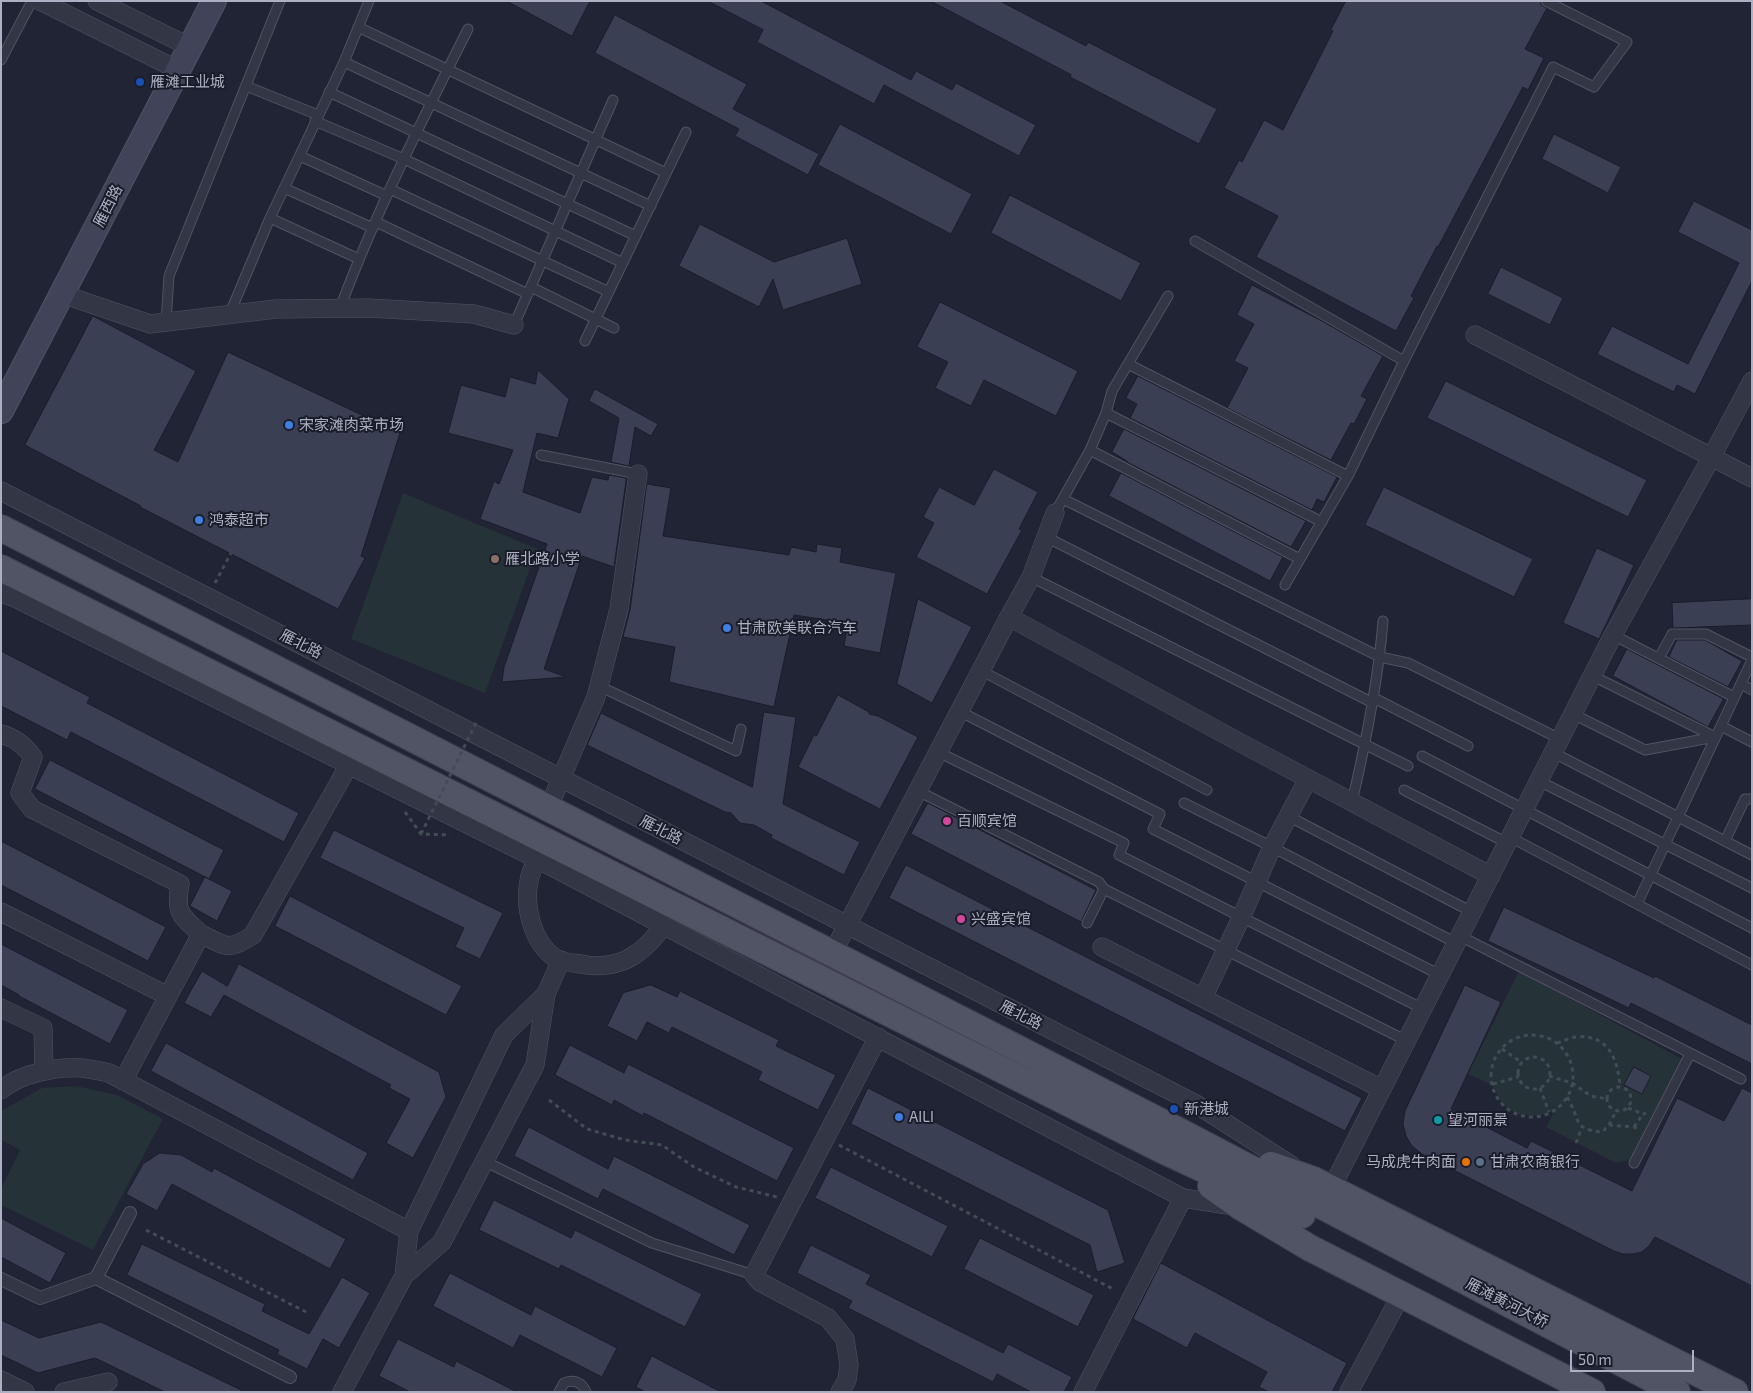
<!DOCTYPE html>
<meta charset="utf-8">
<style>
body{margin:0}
#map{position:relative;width:1753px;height:1393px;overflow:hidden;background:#202434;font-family:"Exo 2",sans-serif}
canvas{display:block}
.frame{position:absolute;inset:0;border:2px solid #adb0c2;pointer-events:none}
.scale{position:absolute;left:1570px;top:1350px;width:124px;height:22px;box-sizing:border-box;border:2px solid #adb0c2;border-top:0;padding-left:6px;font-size:15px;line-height:18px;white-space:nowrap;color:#adb0c2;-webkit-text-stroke:4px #191c29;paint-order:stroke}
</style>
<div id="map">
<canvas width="1753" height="1393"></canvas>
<div class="frame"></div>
<div class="scale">50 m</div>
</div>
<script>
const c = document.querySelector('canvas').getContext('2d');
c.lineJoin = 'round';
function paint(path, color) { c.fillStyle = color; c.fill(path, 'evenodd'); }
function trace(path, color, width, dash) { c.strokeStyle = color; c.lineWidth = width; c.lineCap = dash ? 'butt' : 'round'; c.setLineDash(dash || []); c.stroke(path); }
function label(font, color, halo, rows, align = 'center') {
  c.font = font + ' "Exo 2","Noto Sans SC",sans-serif'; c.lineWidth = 4; c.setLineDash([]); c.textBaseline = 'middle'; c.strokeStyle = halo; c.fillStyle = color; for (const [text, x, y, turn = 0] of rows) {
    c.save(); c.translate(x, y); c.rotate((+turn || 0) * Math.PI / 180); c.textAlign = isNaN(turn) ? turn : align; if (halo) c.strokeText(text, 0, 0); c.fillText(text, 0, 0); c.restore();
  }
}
paint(new Path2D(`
 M403 493 537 549 485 693 351 639Z
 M1519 971 1682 1059 1629 1160 1616 1163 1546 1127 1555 1110C1537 1118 1517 1119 1503 1104 1498 1099 1497 1092 1493 1087 1490 1083 1474 1077 1468 1074Z
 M76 1086 117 1095 163 1119 93 1250 1 1205V1189L20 1150 1 1140V1111L42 1088Z`), '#253238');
const building = new Path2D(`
 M507 1H590L572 36Z
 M708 1H761L911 80 916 71 952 90 956 83 1036 125 1019 156 884 85 874 104 757 42 763 30Z
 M931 1H1000L1086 46 1088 42 1217 109 1199 144 1070 77 1071 75Z
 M1346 1H1540L1541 5 1547 8 1525 49 1544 58 1528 90 1523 87 1438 247 1437 246 1411 296 1414 298 1396 331 1256 257 1278 216 1224 188 1239 160 1242 162 1264 120 1283 130 1333 31 1331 30Z
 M615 15 747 84 733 109 819 154 808 175 735 136 739 129 595 53Z
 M840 124 972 194 951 234 818 165Z
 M1554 134 1621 167 1608 193 1542 159Z
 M1010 195 1141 263 1121 301 991 233Z
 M1694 201 1752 230V281L1695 394 1677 385 1674 392 1597 354 1612 326 1688 364 1739 263 1678 232Z
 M700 224 774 262 847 238 862 284 783 310 773 279 759 307 679 266Z
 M1501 267 1563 298 1550 325 1488 294Z
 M1252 285 1322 321 1383 356 1361 396 1367 399 1354 424 1351 423 1331 460 1227 408 1248 368 1234 361 1254 324 1237 315Z
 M940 302 1078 371 1056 416 984 380 971 406 935 388 948 362 917 347Z
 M93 316 196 371 154 450 178 462 228 352 400 433 361 556 365 558 338 609 140 507 141 506 25 445Z
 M538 370 569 399 558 438 537 433 523 492 580 513 592 477 608 480 609 475 626 478V481L614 567 582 556 544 669 566 677 502 682 504 667 547 544 480 519 494 481 499 484 513 450 448 433 461 385 505 397 510 377 535 384Z
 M1138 376 1337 477 1324 502 1317 499 1312 510 1130 418 1137 404 1126 398Z
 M1446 381 1647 480 1628 517 1427 418Z
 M595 389 658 424 651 436 635 427 629 466 611 462 619 418 589 401Z
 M1124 429 1306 521 1291 547 1127 462V461L1112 452Z
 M994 469 1038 492 1019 529 1022 530 987 594 916 557 934 523 923 517 939 487 974 505Z
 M1121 473 1283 557 1270 581 1109 496Z
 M647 484 671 488 663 536 789 555 791 547 816 552 817 544 842 548 840 562 896 573 880 653 844 646 848 623 794 615 774 707 669 682 675 647 623 637 630 610Z
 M1384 487 1533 559 1514 597 1365 525Z
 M1597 548 1634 565 1599 639 1563 623Z
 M918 599 972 627 932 703 897 684Z
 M1752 599V625L1673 628 1672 603Z
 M1677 640H1705L1742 661 1728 687 1669 657Z
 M1627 649 1722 698 1723 700 1708 727 1613 676Z
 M1 651 90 697 87 703 299 813 284 842 71 732 67 740 1 706Z
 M838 695 869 712V714L878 716 918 737 880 809 798 767 814 735 816 736Z
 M764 712 796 717 783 804 860 842 844 875 771 838 772 835 754 825 740 823 731 813 725 812 587 745 601 713 752 787Z
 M50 760 224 850 209 879 35 789Z
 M928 803 1096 890 1081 922 911 834Z
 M334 830 503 913 480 959 455 947 464 928 320 858Z
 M1 841 166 927 148 961 1 885Z
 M906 865 1362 1098 1345 1131 889 898Z
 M205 877 232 891 217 921 190 906Z
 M290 896 462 986 446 1015 275 926Z
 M1504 907 1654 978 1655 976 1752 1025V1064L1631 1003 1629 1008 1488 941Z
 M1 944 128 1010 110 1044 19 996V995L1 985Z
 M239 964 439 1072 446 1097 413 1158 386 1143 410 1099 389 1088 391 1085 224 995 211 1017 184 1003 202 971 227 986Z
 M651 985 677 997 680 991 779 1040 776 1046 836 1075 818 1110 758 1080 762 1072 672 1027 669 1033 647 1022 637 1041 607 1026 623 993Z
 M1465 985 1501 1002 1451 1109 1527 1148 1531 1141 1632 1191 1677 1098 1724 1121 1742 1088 1752 1093V1286L1655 1237 1649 1246 1642 1252 1633 1254H1623L1614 1251 1422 1154 1412 1146 1406 1136 1403 1124 1405 1111Z
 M166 1043 368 1153 353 1180 151 1071Z
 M570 1045 624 1073 628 1064 794 1148 777 1181 644 1113 643 1116 614 1100 612 1105 555 1075Z
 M1634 1067 1651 1076 1642 1094 1624 1085Z
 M868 1088 1108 1210 1125 1263 1097 1272 1090 1245 851 1124Z
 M529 1127 608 1169 614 1156 750 1225 734 1255 603 1189 598 1199 514 1156Z
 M160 1153 181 1155 212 1172 214 1168 346 1239 330 1269 172 1184 157 1211 126 1194 143 1164Z
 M831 1167 948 1226 932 1257 815 1198Z
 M494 1200 571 1238 575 1230 702 1294 685 1327 561 1265 559 1269 479 1230Z
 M1 1218 66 1253 50 1283 1 1257Z
 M980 1238 1094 1295 1078 1327 964 1269Z
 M142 1244 265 1304 262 1311 309 1334 342 1277 370 1293 339 1348 323 1339 307 1369 277 1354 279 1350 127 1275Z
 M811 1245 871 1275 866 1284 1003 1353 1008 1344 1072 1377 1064 1392H1031L997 1374 993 1382 848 1308 852 1301 797 1273Z
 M1161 1263 1347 1363 1332 1392H1269L1259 1387 1267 1372 1195 1333 1187 1348 1133 1319Z
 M450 1273 531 1315 535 1306 617 1348 602 1377 520 1335 513 1348 433 1306Z
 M1 1320 39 1338 101 1322 245 1392H165L95 1358 38 1373 1 1355Z
 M398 1339 454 1367 456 1361 517 1392H410L379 1376Z
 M652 1356 721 1392H645L636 1387Z`);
paint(building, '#3b3f54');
trace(building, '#1b1d2b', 1);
const service = new Path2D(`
 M358 27 666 173
 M1 60 32 1
 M344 62 651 206
 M246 86 318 115
 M329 92 636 236
 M315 121 404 159 623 263
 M300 156 387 196
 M284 188 373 228
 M390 189 609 292
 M270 218 359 259
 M376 222 528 294
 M1195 241 1404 361 1348 476 1285 585
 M531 287 614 328
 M340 308C376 212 422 120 468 29
 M230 313 270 218 344 62 369 1
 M166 322 169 276 280 1
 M514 325 613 100
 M585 341 686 132
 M1404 361 1553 67 1594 87 1627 42 1546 1
 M1128 364 1348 476
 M1106 413 1322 522
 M1090 450 1106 413 1112 391 1168 296
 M541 455 638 474
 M1063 499 1380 657 1408 663 1560 739
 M1055 513 1090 450 1300 559
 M1046 537 1373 703
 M1031 577 1408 766
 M1613 635 1734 697
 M1659 658 1672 634H1706L1752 657
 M980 670 1207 790
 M1593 676 1715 737
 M1741 684 1752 690
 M599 686 736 751 741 729
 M1374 698 1468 746
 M959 711 1160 814 1153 829 1440 975
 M1573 714 1645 750 1715 737
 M1721 726 1752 742
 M938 752 1124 843 1119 855 1423 1009
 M1554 753 1752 855
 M1422 756 1752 928
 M1539 781 1752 888
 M1404 790 1507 843
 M918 791 1099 882 1104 889
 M1352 802C1366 742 1378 683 1383 621
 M1184 803 1272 847 1456 943
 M1288 816 1472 912
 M1510 837 1752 965
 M1725 841 1745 799H1752
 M1637 904 1752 660
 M1087 923 1104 889 1407 1041
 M1460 936 1741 1079
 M484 1161 652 1243 754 1275
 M1634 1163 1690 1054
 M559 1392 564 1383C574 1379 582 1382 586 1392`);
const pedestrian = new Path2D(`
 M130 1213 96 1278 290 1377
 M1 1279 40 1298 96 1278`);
const minor = new Path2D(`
 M40 1 178 70
 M97 1 190 47
 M62 294 150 324 276 309 369 308 474 314 514 325
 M1475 335 1752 478
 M1 491 1196 1104 1291 1165
 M1 593 15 598 537 859 1183 1198 1234 1206
 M1009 617 1239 742 1491 876
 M1 734C15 738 25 746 33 757L20 793 32 809 180 884C175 913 180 915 201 934
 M548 809 596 697 619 609 638 474
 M537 859C534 866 530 873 529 881 524 906 532 942 555 958 561 962 574 963 581 964 598 968 619 965 633 956 646 948 654 938 663 926
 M1 912 168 996
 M1102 947 1382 1089
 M832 954 1009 617 1031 577 1055 513
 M1203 998 1241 918 1272 847 1308 779
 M1 1008 43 1028 44 1071
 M123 1081 201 934C226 946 228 952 253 935L349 765
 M1 1090C19 1074 57 1066 82 1068 91 1069 100 1071 109 1073L409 1231
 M1331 1189 1613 635 1711 458 1752 381
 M404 1276 442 1242 535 1065 546 994
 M1 1380 25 1392
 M64 1392 108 1382
 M342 1392 404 1276 409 1231 504 1035 546 994 561 960
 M840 1392 847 1380 849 1365 845 1339 828 1318 760 1282 754 1275 878 1037
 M1083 1392 1183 1198
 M1349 1392 1401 1295`);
const secondary = new Path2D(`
 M1 411 214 1`);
const primary = new Path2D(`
 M1 528 1179 1131 1677 1392
 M1 568 1160 1149 1302 1215
 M1271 1165 1314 1180 1735 1392
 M1211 1186 1241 1207 1310 1248 1592 1392`);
trace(service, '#515363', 11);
trace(pedestrian, '#515363', 14);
trace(minor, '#515363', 19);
trace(secondary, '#515363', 26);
trace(primary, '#3d3f4e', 28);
trace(new Path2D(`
 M215 583 231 553
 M405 812 421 834 450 835
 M1491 1076a41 41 0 1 1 82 0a41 41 0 1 1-82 0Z
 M1557 1043C1563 1041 1570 1038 1576 1037 1609 1034 1618 1060 1620 1087
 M1502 1049 1521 1062
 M1518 1073a16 16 0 1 1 32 0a16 16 0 1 1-32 0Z
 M1549 1076 1572 1083 1591 1096 1607 1099
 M1493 1084 1518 1077
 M1607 1099a12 12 0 1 1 24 0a12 12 0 1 1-24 0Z
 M1540 1088 1549 1112
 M1567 1097C1581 1119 1571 1129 1602 1132L1609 1125 1616 1111
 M549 1100 587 1129 625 1140 662 1145 694 1167 736 1187 777 1197
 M1628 1108 1643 1114 1646 1113
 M1609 1125 1634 1127 1640 1130
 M1634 1127 1643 1114
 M1576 1143 1582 1127
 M839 1145 1113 1289
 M146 1230 306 1312`), '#414d55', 3, [4, 4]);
trace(service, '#333645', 9);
trace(pedestrian, '#333645', 12);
trace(minor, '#333645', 18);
trace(secondary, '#414458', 24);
trace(primary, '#515465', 26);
trace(new Path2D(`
 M421 834 477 721`), '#414d55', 3, [4, 4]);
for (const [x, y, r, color] of [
 [140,82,5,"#1a4fb4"],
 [289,425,5,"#3f7fe0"],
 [199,520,5,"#3f7fe0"],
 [495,559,5,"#8d6e63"],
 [727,628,5,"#3f7fe0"],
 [947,821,5,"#d1479c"],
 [961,919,5,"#d1479c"],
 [1174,1109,5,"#1a4fb4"],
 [899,1117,5,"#3f7fe0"],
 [1438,1120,5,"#0f9aa8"],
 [1466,1162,5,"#e8710a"],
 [1480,1162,5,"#5c6f8a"]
]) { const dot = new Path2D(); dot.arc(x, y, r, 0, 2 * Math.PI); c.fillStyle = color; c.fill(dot); trace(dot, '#191c29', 2); }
label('15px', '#adb0c2', '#191c29', [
 ["雁滩工业城",150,82],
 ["宋家滩肉菜市场",299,425],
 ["鸿泰超市",209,520],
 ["雁北路小学",505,559],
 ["甘肃欧美联合汽车",737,628],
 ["百顺宾馆",957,821],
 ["兴盛宾馆",971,919],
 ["新港城",1184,1109],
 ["AILI",909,1117],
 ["望河丽景",1448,1120],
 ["马成虎牛肉面",1456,1162,"right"],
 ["甘肃农商银行",1490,1162]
], 'left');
label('15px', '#adb0c2', '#191c29', [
 ["雁西路",108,206,-63],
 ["雁北路",301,644,27],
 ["雁北路",661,830,27],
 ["雁北路",1021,1015,27],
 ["雁滩黄河大桥",1507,1303,27]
]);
</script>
